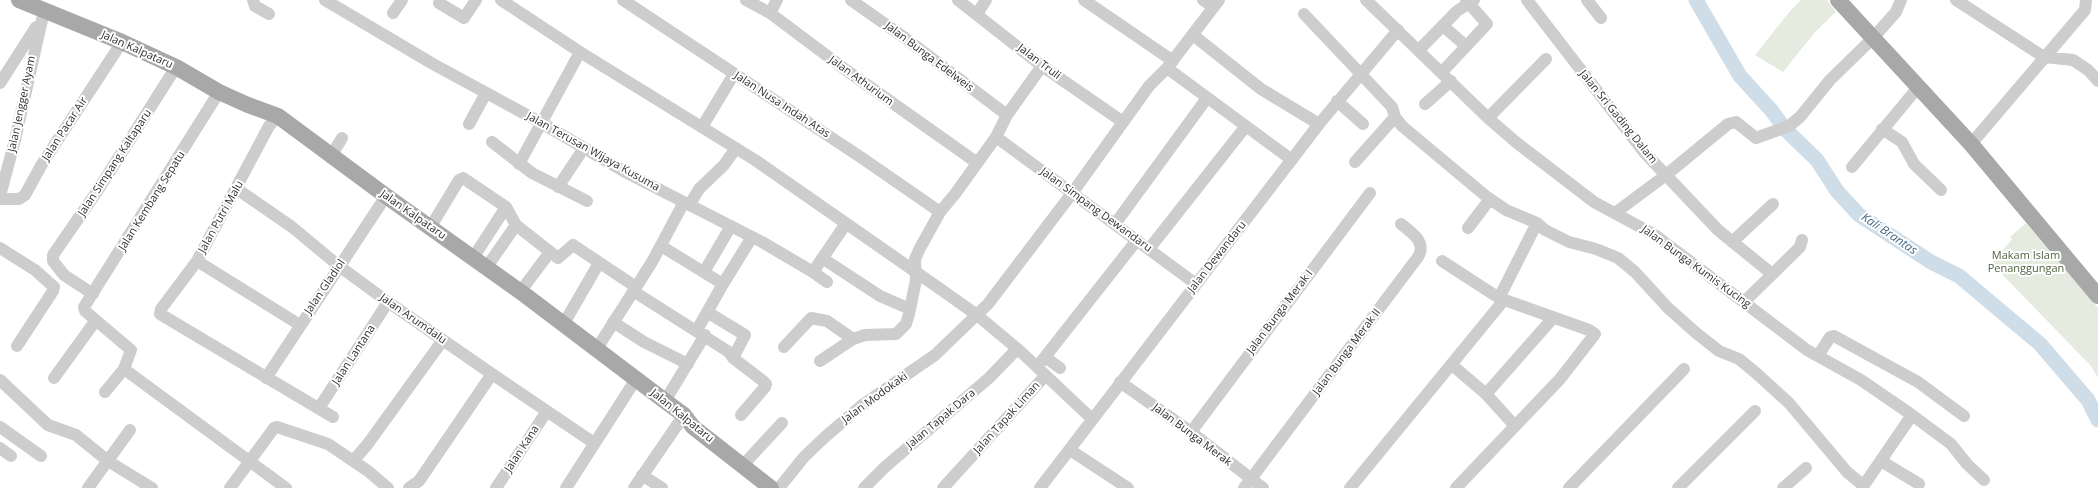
<!DOCTYPE html>
<style>
body{margin:0}
canvas{display:block;background:#fff}
</style>
<canvas width="2098" height="488"></canvas>
<script>
const c = document.querySelector('canvas').getContext('2d');
c.lineJoin = 'round';
function paint(path, color) { c.fillStyle = color; c.fill(path, 'evenodd'); }
function trace(path, color, width, dash) { c.strokeStyle = color; c.lineWidth = width; c.lineCap = dash ? 'butt' : 'round'; c.setLineDash(dash || []); c.stroke(path); }
function label(font, color, halo, rows, align = 'center') {
  c.font = font + ' "Open Sans",sans-serif'; c.lineWidth = 4; c.setLineDash([]); c.textBaseline = 'middle'; c.strokeStyle = halo; c.fillStyle = color; for (const [text, x, y, turn = 0] of rows) {
    c.save(); c.translate(x, y); c.rotate((+turn || 0) * Math.PI / 180); c.textAlign = isNaN(turn) ? turn : align; if (halo) c.strokeText(text, 0, 0); c.fillText(text, 0, 0); c.restore();
  }
}
paint(new Path2D(`
 M1801 0H1827L1836 12 1815 32 1783 72 1755 55 1790 11Z
 M2026 223 2098 308V378L2091 366 1992 264 2012 239 2010 237Z`), '#e5ebdf');
trace(new Path2D(`
 M1696 0 1740 76 1772 111 1784 128 1817 160 1837 191 1859 215 1931 262 1959 276 2040 344 2088 400 2098 420`), '#cedde8', 15);
trace(new Path2D(`
 M253 0 255 6 269 14
 M325 0 433 64 538 121 627 173 762 242 813 272 845 225
 M501 0 580 52 755 160 936 286 977 315 1020 351 1092 419
 M623 0 862 158 940 212
 M746 0 770 13 846 70 976 162
 M851 0 905 38 1007 115
 M958 0 1042 66 1123 122
 M1084 0 1173 61
 M1203 0 1214 7
 M1366 0 1488 118 1517 143 1594 202 1655 235 1807 350 1861 380 1912 415 1951 444 1967 464 1984 480
 M1527 0 1644 152 1718 230 1772 274
 M1587 0 1601 18
 M1956 0 2044 57 2073 60 2088 70 2098 81
 M439 3 464 18 476 0
 M393 13 402 0
 M770 13 777 0
 M977 14 986 0
 M1304 14 1392 107 1395 117 1402 126 1487 197 1506 210 1537 223 1545 230 1569 242 1596 249 1618 258 1635 272 1668 308 1695 332 1719 351 1739 359 1756 373 1789 403 1847 472 1864 486
 M1443 26 1466 46
 M1193 35 1261 89 1319 124
 M1419 50 1457 11 1474 0
 M1167 68 1292 160
 M1442 72 1487 24 1466 0
 M0 83 36 27
 M1337 101 1363 124
 M1425 104 1451 81
 M278 116 269 126 197 261 161 309 160 314 333 417
 M1488 118 1546 59
 M469 124 486 93
 M702 127 734 74
 M1882 129 1902 142 1914 164 1941 190
 M996 137 1196 284
 M492 142 532 173 587 201
 M1971 144 2085 10 2086 0
 M331 156 342 138
 M1355 162 1395 117
 M519 164 580 52
 M1852 167 1919 86
 M558 187 584 148
 M237 189 292 227 339 266 388 302 492 374 594 443
 M0 196 15 140 44 11
 M0 199H19L25 195 42 164 122 42
 M690 204 699 189 724 165 736 148
 M1615 213 1666 175 1728 124 1736 122 1756 138 1789 126 1800 117 1830 80 1873 38 1896 12 1901 0
 M1115 224 1207 98
 M430 228 459 180 463 178 506 207 516 225 558 258 573 245 636 287
 M1468 228 1490 199
 M1732 242 1773 204
 M661 246 723 284 697 330
 M0 248 35 270 54 287 53 291 17 346
 M1149 249 1246 126
 M473 258 506 207
 M822 258 880 296 910 309
 M197 261 300 325
 M1442 261 1499 298 1589 330 1595 334 1560 379 1456 488
 M486 268 516 225
 M704 272 731 226
 M813 272 827 282
 M723 284 752 237
 M633 291 729 352 733 358 763 381 766 384 765 387 741 415
 M520 292 550 252
 M93 294 64 275 53 261V255L98 190 176 67
 M1499 298 1537 223
 M1744 302 1800 247 1802 240
 M707 312 745 335 733 358
 M613 322 644 342 688 364
 M563 325 599 263
 M784 347 811 318 827 321 853 339
 M596 350 652 262 684 202
 M1818 356 1830 337 1834 336 1918 382 1964 416
 M1045 357 1060 368
 M820 361 853 339 865 335 896 334 906 324 909 314 916 280 915 259 920 248 940 212 955 194 996 137 1007 115 1042 66
 M1041 362 1137 240
 M1452 365 1486 394 1515 426
 M124 369 286 488
 M54 378 96 320
 M266 378 386 196
 M0 380 48 425 76 435 108 461 152 488
 M1120 382 1191 432 1263 488
 M105 392 124 369 131 350 85 311 84 307 219 92
 M1486 394 1553 318
 M665 401 705 335
 M319 408 388 302
 M0 427 41 456
 M1191 432 1370 193
 M0 448 11 456
 M1070 450 1128 488
 M353 461 367 445 443 340
 M1881 461 1919 484
 M743 465 782 423
 M642 475 662 488
 M88 488 130 430
 M230 488 274 428 277 427 328 444 368 471 388 488
 M409 488 419 481 492 374
 M496 488 547 411
 M566 488 636 379
 M634 488 684 415
 M779 488 804 457 825 437 861 406 935 355 988 304 1073 192 1149 86 1167 68 1219 0
 M864 488 885 467 989 378 1017 349
 M943 488 1045 376
 M1040 488 1319 124 1398 30
 M1244 488 1418 257C1427 242 1412 233 1401 224
 M1350 488 1504 300
 M1569 488 1684 369
 M1678 488 1755 411
 M1783 488 1806 468
 M1862 488 1912 415`), '#cdcdcd', 12);
trace(new Path2D(`
 M19 0 122 42 176 67 219 92 248 105 278 116 386 196 525 295 665 401 684 415 693 427 771 488
 M1838 0 1971 144 2098 296`), '#a8a8a8', 16);
label('11px', '#303030', '#fff', [
 ["Jalan Kalpataru",137,50,24],
 ["Jalan Bunga Edelweis",929,57,37],
 ["Jalan Truli",1039,62,37],
 ["Jalan Athurium",861,81,36],
 ["Jalan Jengger Ayam",22,104,-78],
 ["Jalan Nusa Indah Atas",782,105,33],
 ["Jalan Sri Gading Dalam",1618,117,51],
 ["Jalan Pacar Air",65,129,-57],
 ["Jalan Terusan Wijaya Kusuma",593,152,29],
 ["Jalan Simpang Kaltaparu",115,163,-57],
 ["Jalan Kembang Sepatu",152,201,-58],
 ["Jalan Simpang Dewandaru",1096,210,36],
 ["Jalan Kalpataru",413,215,35],
 ["Jalan Putri Malu",221,217,-61],
 ["Jalan Dewandaru",1217,257,-52],
 ["Jalan Bunga Kumis Kucing",1696,267,36],
 ["Jalan Gladiol",325,287,-56],
 ["Jalan Bunga Merak I",1280,312,-53],
 ["Jalan Arumdalu",413,319,35],
 ["Jalan Bunga Merak II",1347,352,-53],
 ["Jalan Lantana",354,355,-57],
 ["Jalan Modokaki",875,398,-36],
 ["Jalan Kalpataru",682,416,39],
 ["Jalan Tapak Liman",1007,418,-48],
 ["Jalan Tapak Dara",941,419,-40],
 ["Jalan Bunga Merak",1192,435,37],
 ["Jalan Kana",522,449,-57]
]);
label('11px', '#516642', '#fff', [
 ["Makam Islam",2026,256],
 ["Penanggungan",2026,269]
]);
label('italic 12px', '#476b89', '#fff', [
 ["Kali Brantas",1889,234,34]
]);
</script>
